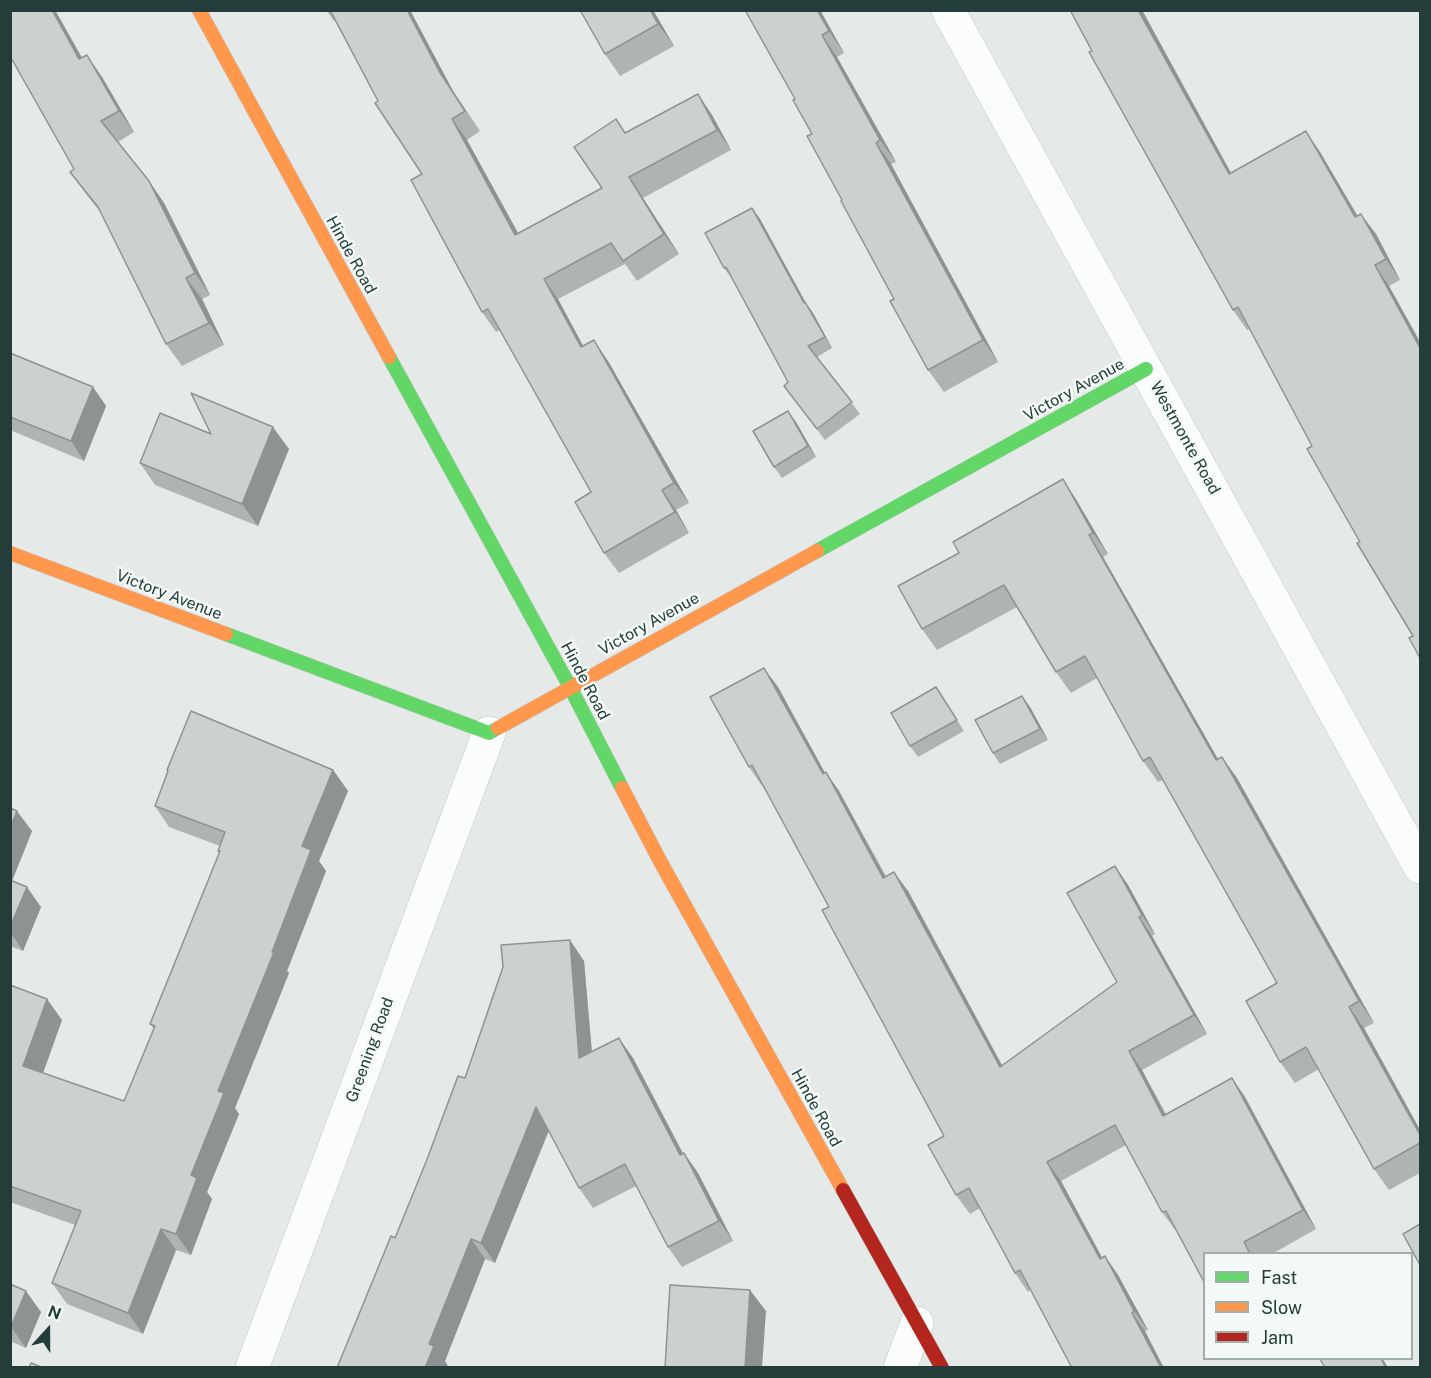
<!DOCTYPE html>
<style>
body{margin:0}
#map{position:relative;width:1431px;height:1378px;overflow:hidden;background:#e5eae9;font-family:"Public Sans",sans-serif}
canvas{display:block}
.frame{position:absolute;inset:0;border:12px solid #243d3a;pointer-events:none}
.legend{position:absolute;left:1203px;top:1252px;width:210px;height:108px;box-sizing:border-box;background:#f3f9f7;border:2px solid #a0aeab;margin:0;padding:8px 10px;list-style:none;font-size:18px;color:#243d3a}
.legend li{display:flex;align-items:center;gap:12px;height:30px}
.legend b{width:30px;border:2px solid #a0aeab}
.north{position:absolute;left:18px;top:1300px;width:60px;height:60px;-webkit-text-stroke:4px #f3f9f7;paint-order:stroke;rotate:21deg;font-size:16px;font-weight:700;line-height:24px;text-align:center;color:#243d3a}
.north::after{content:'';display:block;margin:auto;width:21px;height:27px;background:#243d3a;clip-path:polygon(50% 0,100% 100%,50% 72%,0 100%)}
</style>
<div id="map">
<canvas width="1431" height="1378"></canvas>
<div class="frame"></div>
<ul class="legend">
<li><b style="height:8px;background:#63d668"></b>Fast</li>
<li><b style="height:8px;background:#ff974d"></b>Slow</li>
<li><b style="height:8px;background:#b3261e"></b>Jam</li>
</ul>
<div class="north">N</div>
</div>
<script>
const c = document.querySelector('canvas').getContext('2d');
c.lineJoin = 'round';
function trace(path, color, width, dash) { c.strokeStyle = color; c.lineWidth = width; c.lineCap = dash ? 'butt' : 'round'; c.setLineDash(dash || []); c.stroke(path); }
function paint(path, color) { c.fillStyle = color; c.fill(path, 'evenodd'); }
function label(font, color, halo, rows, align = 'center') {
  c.font = font + ' "Public Sans",sans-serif'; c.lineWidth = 5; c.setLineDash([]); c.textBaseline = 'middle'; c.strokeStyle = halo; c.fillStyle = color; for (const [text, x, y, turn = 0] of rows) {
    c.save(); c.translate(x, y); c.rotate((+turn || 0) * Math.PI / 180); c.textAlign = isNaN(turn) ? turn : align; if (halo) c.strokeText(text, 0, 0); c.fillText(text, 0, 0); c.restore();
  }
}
const street = new Path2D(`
 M948 10 1420 867
 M252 1368 489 733
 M900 1368 917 1323`);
const fast = new Path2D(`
 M389 357 570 687 622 788
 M817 551 1146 369
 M226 634 489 733 498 728`);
const slow = new Path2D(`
 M199 10 389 357
 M10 553 226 634
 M498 728 817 551
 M622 788 660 861 843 1190`);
const jam = new Path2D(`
 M843 1190 942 1368`);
trace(street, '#c2c7c6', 34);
trace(fast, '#c1c7c6', 15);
trace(slow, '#c1c7c6', 15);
trace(jam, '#c1c7c6', 15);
trace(street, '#fbfcfc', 33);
trace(fast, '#63d668', 14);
trace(slow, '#ff974d', 14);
trace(jam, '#b3261e', 14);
paint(new Path2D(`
 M10 10H55L82 58 102 77 134 132 118 142 149 181 164 203 210 295 202 299 224 345 182 366 166 344 102 214 86 194 70 172 74 169Z
 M326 10H410L453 91 480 131 467 140 518 233 602 188 625 133 698 94 712 115 731 150 643 198 679 254 637 281 625 264 558 299 583 346 608 361 689 503 676 510 689 533 619 573 604 553 591 492 500 330 496 332 482 312 422 174 378 101 335 21H334Z
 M653 10 674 46 620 76 605 54Z
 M745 10H820L844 53 837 57 896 162 891 164 998 362 944 392 928 370 894 299 842 200 795 99Z
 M1142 10 1231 173 1320 152 1357 216 1376 234 1400 280 1389 286 1420 342V658L1413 636 1360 542 1312 446 1250 329 1247 330 1233 310 1092 51Z
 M752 208 760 219 805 302 813 313 832 348 817 357 860 414 825 440 784 386 788 382 732 279 724 268Z
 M10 353 93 387 106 406 84 461 10 430Z
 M796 422 816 457 782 478 774 467Z
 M211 434 289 449 258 526 155 485 140 463Z
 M1063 479 1077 501 1108 554 1103 557 1218 759 1237 778 1374 1023 1364 1028 1420 1130V1173L1389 1190 1374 1169 1319 1069 1295 1083 1280 1062 1277 983 1163 780 1158 782 1143 761 1097 678 1071 693 1056 672 1017 607 937 650 922 629 959 553Z
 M778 687 825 773 839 791 886 876 908 891 1002 1065 1117 982 1115 866 1128 885 1155 934 1152 936 1207 1034 1142 1070 1166 1114 1232 1078 1245 1097 1316 1229 1272 1254H1204L1177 1231H1176L1162 1212 1126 1145 1061 1181 1102 1258 1105 1256 1118 1275 1148 1330 1145 1331 1030 1290 1028 1292 1015 1273 980 1208 970 1214 956 1195 944 1136 829 907 763 785 762 786 749 767Z
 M936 687 964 731 918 757 910 746Z
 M1022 696 1030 707 1048 740 1000 764 993 753Z
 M167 770H333L348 791 319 861 326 871 287 971 289 973 235 1108 239 1114 207 1192 212 1199 191 1255 176 1250 143 1334 67 1304 52 1283 75 1225 10 1202V985L62 1020 43 1073 124 1101 154 1029 150 1024 219 853 218 851 220 846 169 827 155 806 168 772Z
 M10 808 32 831 12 881 41 907 23 951 10 946Z
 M584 961 592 1052 633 1058 683 1153H684L698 1173 733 1241 682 1267 668 1247 636 1186 593 1208 579 1188 549 1131 495 1263 485 1259 445 1361 448 1366 337 1368 395 1238 465 1078Z
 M10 1284 41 1312 26 1348 10 1341Z`), '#afb4b3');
paint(new Path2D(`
 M52 10H55L95 81 79 59Z
 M407 10H410L453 91 480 131 439 71Z
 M650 10H653L674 46 658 24Z
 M817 10H820L844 53 829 31Z
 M1138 10H1142L1243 195 1229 174Z
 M822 35 837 57 896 162 880 140Z
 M87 55 102 77 134 132 119 111Z
 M698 94 712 115 731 150 717 130Z
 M452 119 467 140 530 255 515 235Z
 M1306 131 1320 152 1370 237 1355 217Z
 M876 143 891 164 998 362 983 340Z
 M629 177 643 198 679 254 664 234Z
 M149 181 164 203 210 295 195 273Z
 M752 208 760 219 812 314 804 303Z
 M1361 214 1376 234 1400 280 1386 259Z
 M1375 265 1389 286 1420 342V348Z
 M186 278 202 299 224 345 209 323Z
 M544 279 558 299 595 368 581 347Z
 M805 302 813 313 832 348 825 337Z
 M594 340 608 361 689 503 674 483Z
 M93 387 106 406 84 461 71 441Z
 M788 411 796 422 816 457 808 446Z
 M273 427 289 449 258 526 242 504Z
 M1063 479 1077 501 1108 554 1093 533Z
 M662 490 676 510 689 533 675 512Z
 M1089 535 1103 557 1231 782 1216 760Z
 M764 668 778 687 836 793 823 774Z
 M1022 696 1030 707 1048 740 1040 729Z
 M1222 757 1237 778 1374 1023 1359 1001Z
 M333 770 348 791 319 861 326 871 287 971 289 973 235 1108 239 1114 207 1192 212 1199 191 1255 176 1234 191 1175 218 1091 272 952 302 846Z
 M826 772 839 791 896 897 883 878Z
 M17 811 32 831 10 886V828Z
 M1115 866 1128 885 1155 934 1142 915Z
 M894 872 908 891 1013 1086 1000 1067Z
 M27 887 41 907 23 951 10 932V927Z
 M1139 917 1152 936 1207 1034 1194 1015Z
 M570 940 584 961 594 1078 579 1058Z
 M47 999 62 1020 38 1087 23 1066Z
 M1349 1007 1364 1028 1420 1130V1135Z
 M619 1038 633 1058 694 1175 680 1155Z
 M1129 1051 1142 1070 1176 1135 1163 1116Z
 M1232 1078 1245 1097 1316 1229 1303 1210Z
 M536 1107 550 1127 495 1263 481 1243Z
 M684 1153 698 1173 733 1241 719 1221Z
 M1047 1162 1061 1181 1113 1278 1100 1259Z
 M161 1229 176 1250 143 1334 128 1313Z
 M471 1239 485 1259 445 1361 448 1366 447 1368H425L429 1344Z
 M1105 1256 1118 1275 1148 1330 1134 1311Z
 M750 1290 766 1311 762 1368H745Z
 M26 1291 41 1312 26 1348 11 1327Z
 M1132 1313 1145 1331 1164 1368H1161Z
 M1381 1359H1383L1388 1368H1386Z`), '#8f9292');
const building = new Path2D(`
 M10 10H52L79 59 87 55 119 111 101 121 149 181 195 273 186 278 209 323 166 344 98 207 70 172 74 169 10 56Z
 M330 10H407L439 71 465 111 452 119 515 235 602 188 574 147 616 119 625 133 698 94 717 130 629 177 664 234 623 261 611 243 544 279 581 347 594 340 674 483 662 490 675 512 604 553 575 502 591 492 488 309 482 312 411 180 422 174 375 103 378 101Z
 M580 10H650L658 24 605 54Z
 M745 10H817L829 31 822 35 880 140 876 143 983 340 928 370 890 301 894 299 841 201 842 200 807 136 812 134 793 100 795 99Z
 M1070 10H1138L1229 174 1306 131 1355 217 1361 214 1386 259 1375 265 1420 348V658L1409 638 1413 636 1357 543 1360 542 1307 449 1312 446 1238 307 1233 310 1089 52 1092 51Z
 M752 208 804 303 805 302 825 337 808 346 852 402 817 429 784 386 788 382 726 267 724 268 705 233Z
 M10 353 93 387 71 441 10 417Z
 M191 393 273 427 242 504 140 463 160 413 211 434Z
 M788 411 808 446 774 467 753 431Z
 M1063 479 1093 533 1089 535 1216 760 1222 757 1359 1001 1349 1007 1420 1135V1143L1374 1169 1306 1047 1280 1062 1246 1001 1277 983 1150 757 1143 761 1085 656 1056 672 1004 585 922 629 898 586 959 553 953 542Z
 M764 668 823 774 826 772 883 878 894 872 1000 1067 1117 982 1067 893 1115 866 1142 915 1139 917 1194 1015 1129 1051 1163 1116 1232 1078 1303 1210 1244 1242 1250 1254H1204V1282L1166 1211 1162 1212 1115 1125 1047 1162 1100 1259 1105 1256 1134 1311 1132 1313 1161 1368H1072L1020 1270 1015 1273 969 1188 956 1195 928 1145 944 1136 822 910 829 907 752 765 749 767 710 697Z
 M936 687 957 720 910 746 891 713Z
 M1022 696 1040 729 993 753 975 720Z
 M191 711 333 770 302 846 311 850 272 952H274L218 1091 224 1093 191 1175 197 1178 176 1234 161 1229 128 1313 52 1283 81 1211 10 1186V985L47 999 23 1066 124 1101 155 1026 150 1024 220 851H218L225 832 155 806 168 771 167 770Z
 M10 808 17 811 10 828Z
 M10 880 27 887 10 927Z
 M570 940 579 1058 619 1038 680 1155 684 1153 719 1221 668 1247 625 1164 579 1188 536 1107 481 1243 471 1239 429 1344 434 1346 425 1368H337L391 1236 395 1238 426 1162 458 1076 465 1078 503 967 501 945Z
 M1420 1224V1265L1403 1234Z
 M10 1284 26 1291 11 1327 10 1326Z
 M670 1285 750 1290 745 1368H665Z
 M1320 1359H1381L1386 1368H1325Z
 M31 1363 44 1368H29Z`);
paint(building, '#ccd1d0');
trace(building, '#8f9292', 1.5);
label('16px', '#243d3a', '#f3f9f7', [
 ["Hinde Road",351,255,61],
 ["Victory Avenue",1074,390,-29],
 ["Westmonte Road",1185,438,61],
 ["Victory Avenue",169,595,21],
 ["Victory Avenue",649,624,-29],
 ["Hinde Road",585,681,62],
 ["Greening Road",370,1050,-70],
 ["Hinde Road",816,1108,61]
]);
</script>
